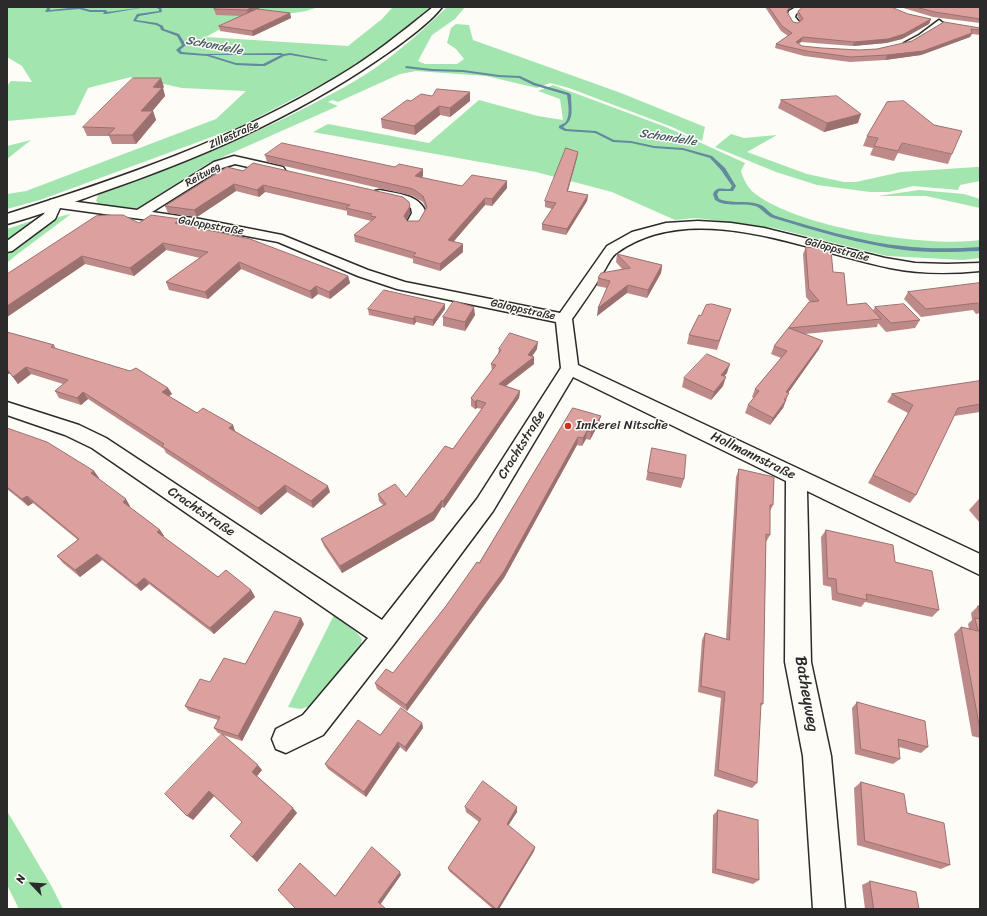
<!DOCTYPE html>
<meta charset="utf-8">
<style>
body{margin:0}
#map{position:relative;width:987px;height:916px;overflow:hidden;background:#fdfcf7;font-family:Sriracha,sans-serif}
canvas{display:block}
.frame{position:absolute;inset:0;border:8px solid #2b2b2b;pointer-events:none}
.north{position:absolute;left:12px;top:864px;width:40px;height:40px;-webkit-text-stroke:3px #fdfcf7;paint-order:stroke;rotate:295deg;font-size:11px;font-weight:700;line-height:16px;text-align:center;color:#2b2b2b}
.north::after{content:'';display:block;margin:auto;width:14px;height:18px;background:#2b2b2b;clip-path:polygon(50% 0,100% 100%,50% 72%,0 100%)}
</style>
<div id="map">
<canvas width="987" height="916"></canvas>
<div class="frame"></div>
<div class="north">N</div>
</div>
<script>
const c = document.querySelector('canvas').getContext('2d');
c.lineJoin = 'round';
function paint(path, color) { c.fillStyle = color; c.fill(path, 'evenodd'); }
function trace(path, color, width, dash) { c.strokeStyle = color; c.lineWidth = width; c.lineCap = dash ? 'butt' : 'round'; c.setLineDash(dash || []); c.stroke(path); }
function label(font, color, halo, rows, align = 'center') {
  c.font = font + ' Sriracha,sans-serif'; c.lineWidth = 3; c.setLineDash([]); c.textBaseline = 'middle'; c.strokeStyle = halo; c.fillStyle = color; for (const [text, x, y, turn = 0] of rows) {
    c.save(); c.translate(x, y); c.rotate((+turn || 0) * Math.PI / 180); c.textAlign = isNaN(turn) ? turn : align; if (halo) c.strokeText(text, 0, 0); c.fillText(text, 0, 0); c.restore();
  }
}
paint(new Path2D(`
 M7 7H318L306 11 231 23 206 37 348 46 382 19 393 7H430L363 62 356 63 344 73 239 127 40 200 7 209V194L26 191 216 119 246 91 182 88 131 77 88 88 75 115 7 121V86L11 81 32 82 22 66 7 57Z
 M447 7H465L455 19 432 35 418 61 425 64H457L464 59 456 49 447 43 451 28 456 24 469 25 473 40 621 93 705 127 702 141 672 127 569 88 550 83 537 88 486 76 416 71 400 74 338 102 332 100 328 102 338 106 207 164 136 209 108 207 99 205 96 201 98 195C169 169 239 142 307 107 331 94 356 82 378 66 403 48 425 28 447 7Z
 M553 85 666 127 745 163 741 171C743 178 747 187 753 192 795 227 926 248 980 240V258L963 260 887 256 774 228 696 218 675 220 612 192 536 172 313 132 328 124 429 143 479 100 538 116 563 120 560 99 538 91Z
 M731 134 744 138 777 135 747 152 807 174 844 182H856L901 172 977 167H980V181L960 185 958 190 913 186 889 192H870L817 185 776 172 715 147Z
 M31 140 7 159V146Z
 M919 190 964 194 980 199V208L926 196H878Z
 M71 214 15 256 7 263V251L54 218Z
 M43 217 7 244V229Z
 M334 615 357 633 362 639 360 648 313 705 301 709 288 707Z
 M7 811 52 887 63 909H19L7 885Z`), '#a3e5af');
paint(new Path2D(`
 M46 7H49L50 9V10L79 7 90 10H106L107 11V12L146 7 106 14H103L104 12H90L79 9 46 12 45 11 47 9Z
 M154 7H161L162 12 139 16 136 20 157 23 163 26 164 29 179 34 186 45 180 50 182 52 205 54 281 53 283 54 290 53 328 60 326 61 290 55 284 56 265 66H256L236 65 207 56 180 54 176 50 182 45 177 36 161 30 160 27 156 25 133 21 137 14 159 11V9ZM210 55H281L263 64 236 63Z
 M406 66 432 69 463 70 499 75 520 76 535 83 569 93 571 95C571 107 575 120 563 127L566 129 596 131 614 140 631 141 654 146 683 148 712 156 725 168 736 186 733 191H719L717 194 719 199C732 204 745 200 758 204 765 205 768 213 776 216 803 224 829 232 856 238 897 248 938 250 980 247V251C954 252 929 253 904 250 859 244 816 231 773 218 765 215 761 207 755 206 742 202 727 208 715 200L713 194C717 186 721 189 730 189L732 186 721 170 710 158 683 150 654 148 631 143 613 142 595 133 565 131 559 128V126C559 126 564 123 565 123 571 117 568 102 567 95L533 85 519 78 499 77 463 72 432 71 405 68Z`), '#638a9e');
const street = new Path2D(`
 M796 7H805L796 14 795 17 800 23 796 26 793 25 787 17 789 11Z
 M939 20 943 23 942 25 925 39 908 46 904 43 919 35Z
 M234 156 283 167 285 170 279 174 235 164 222 168 152 212 200 219 282 235 368 270 405 282 560 313 607 246 632 232 666 223 698 221 731 223 764 228 885 258 915 263 947 264 980 263V271C949 274 920 274 890 268 809 252 695 198 618 252 611 256 608 265 604 271 594 288 583 303 572 319L578 365 980 554V575L807 491 811 662 831 756 845 909H813L803 756 785 662 786 481 573 377 493 511 394 644 323 735 286 753 276 749 272 739 276 729 303 715 368 638 92 448 65 435 7 415V402L79 425 106 438 382 620 477 499 561 368 556 322 397 289 358 276 278 242 200 227 60 208 55 219 12 251 7 252V241L44 214 50 200 55 199 137 210 214 162Z
 M380 190C397 194 420 194 426 213L418 227H408L406 224 412 213 411 208 404 203 375 197 374 194 375 191Z`);
const secondary = new Path2D(`
 M433 7H442C430 23 397 47 379 59 293 118 198 159 99 193 69 204 38 216 7 224V214C121 178 235 139 337 77 371 57 402 32 433 7Z`);
trace(street, '#2b2b2b', 3);
trace(secondary, '#2b2b2b', 3);
paint(street, '#fdfcf7');
paint(secondary, '#fdfcf7');
paint(new Path2D(`
 M217 7H261L258 9 290 13 291 18 253 36 220 31 219 26 241 16 216 15 214 9Z
 M765 7H793L788 10 787 13 793 22 798 23 800 21 797 15 798 11 908 14 931 19 929 24 902 39 886 43 853 46 801 42 798 44 802 46 822 48 859 50 877 49 912 41 944 22 980 28V35L972 34 970 37 921 55 885 60 850 62 804 56 775 48 776 44 788 36 781 31Z
 M900 7H980V23L933 17Z
 M164 87 163 88 165 96 152 111H153L156 120 136 144H112L109 136H87L83 127Z
 M781 100 858 123 824 132 778 108Z
 M411 101H470L450 117 440 115 415 135 382 128 381 119Z
 M867 136 952 154 948 164 898 153 894 161 870 155 873 148 863 146Z
 M578 152 577 158 568 191 588 195 587 201 566 235 542 230V224L552 209 545 207V201Z
 M265 155 423 176 421 178 462 186 507 181V188L492 206 485 205 453 242 463 244V252L440 271 413 263V259L355 242 354 235 371 222V221L347 215V211L265 192 259 197 236 191 197 217 168 213 165 206 227 167 410 206V213L406 220 407 221H419L426 209 423 202 413 196 267 162Z
 M139 223 182 224 348 276 350 283 330 299 318 294 312 299 241 269 208 299 169 290 166 282 200 258 166 250 134 276 85 264 7 317V274Z
 M806 247 833 272 847 305 873 311 875 307 920 320 915 328 886 332 878 323 877 327 805 334 819 349 788 393H789L783 408 770 425 745 413 748 405 754 398 752 397 755 389 781 358 771 354 774 346 810 302 806 297 803 254Z
 M617 254 662 265 661 273 647 298 627 293 597 316 607 288 597 286 598 278 622 269 616 262Z
 M980 283V313L976 314 973 310 921 317 904 299 908 292Z
 M445 304V309L433 326 416 322 414 325 369 315 368 309Z
 M475 315 465 331 443 326V317Z
 M701 316 728 317 717 350 687 344 689 335Z
 M7 332 54 345 56 349 168 388 172 394 169 396 197 413 233 425 235 431 330 492 313 508 287 492 261 515 166 453 164 449 88 399 81 405 59 398 55 391 63 384 31 374 18 384 10 373 7 375Z
 M499 349H537L532 356 534 364 506 386 520 391 519 398 444 508 442 507 434 520 342 573 324 546 321 539 383 505 379 501 378 494 406 497 453 449 482 409 477 408 475 409 471 406V398L492 371 491 364 498 354Z
 M727 373 724 376 723 386 711 400 682 387 684 378Z
 M980 381V412L954 416 916 495 910 503 868 483 908 413 887 402 892 394Z
 M573 408 599 423 590 440 586 439 582 446 577 445 504 578 407 711 377 689 375 683 393 673 446 606 479 563Z
 M7 428 94 471 99 478H98L130 506 129 507 160 530 164 536 163 537 218 577 251 590 255 597 214 634 149 584 141 591 102 560 80 577 63 563 57 556 78 540 33 503 28 506 7 489Z
 M652 448 684 479 681 488 646 480Z
 M739 469 773 505 770 511V535L766 542 763 704 760 707 757 783 752 788 714 776 721 698 698 692 702 640 705 633 726 639 736 477Z
 M979 499H980V523L969 510Z
 M826 530 895 562 939 610 932 617 865 602 861 607 832 600 831 587 823 585 821 537Z
 M978 606H980V738L972 736 954 634 961 627 969 629 968 624 972 620 971 613Z
 M304 624 242 741 223 735 262 770 257 776 297 813 257 862 252 857 242 822 214 796 193 820 222 734 218 733 214 728 218 720 189 711 185 706 210 682 245 664Z
 M857 702 928 747 921 753 899 747 900 759 893 764 855 754 852 708Z
 M422 723 423 728 406 752 400 747 366 797 328 769 325 764 380 735Z
 M861 782 907 813 950 865 941 869 857 845 854 788Z
 M465 807 517 812 508 826 535 847 534 851 499 909H493L449 871 448 868 479 822 466 812Z
 M718 810 759 880 753 884 712 873 713 815Z
 M870 881 919 909H865L862 885Z`), '#bd8a89');
paint(new Path2D(`
 M252 7H261L248 16 247 10Z
 M789 7H793L788 10 786 17Z
 M290 13 291 18 253 36 252 31Z
 M931 19 929 24 902 39 886 43 853 46 854 42Z
 M972 33 970 37 921 55 885 60 887 55Z
 M803 37 801 42 795 47 796 42Z
 M161 78 164 87 163 88 165 96 145 120 141 111 153 87Z
 M470 92V101L450 117V108Z
 M439 106 440 115 415 135 414 126Z
 M153 111 156 120 136 144 132 135Z
 M861 114 858 123 824 132 827 123Z
 M578 152 577 158 566 197 567 191Z
 M423 169V176L415 183V176Z
 M507 181V188L492 206V199Z
 M234 184 236 191 197 217 194 210Z
 M263 185 265 192 259 197 257 190Z
 M588 195 587 201 566 235 567 229Z
 M485 198V205L449 247 448 240Z
 M410 206V213L405 223 404 216Z
 M180 219 183 226 175 223Z
 M163 243 166 250 134 276 130 268Z
 M463 244V252L440 271V264Z
 M82 256 85 264 7 317V306Z
 M239 262 241 269 208 299 205 292Z
 M662 265 661 273 647 298 648 290Z
 M348 276 350 283 330 299 329 292Z
 M628 285 627 293 597 316 598 308Z
 M316 286 318 294 312 299 310 291Z
 M445 304V309L433 326V320Z
 M474 307 475 315 465 331V322Z
 M415 316 416 322 414 325 413 319Z
 M823 341 819 349 783 400 786 392Z
 M538 342 537 349 529 361 534 357V364L499 391V384L528 355Z
 M730 364 727 373 718 384 721 375Z
 M26 367 31 374 18 384 13 377Z
 M7 370 10 373 7 375Z
 M726 377 723 386 711 400 714 392Z
 M168 388 172 394 166 398 162 392Z
 M520 391 519 398 444 508 443 501Z
 M83 392 88 399 81 405 77 398Z
 M477 400V408L475 409V402Z
 M786 400 783 408 770 425 773 418Z
 M601 416 599 423 590 440 591 432Z
 M233 425 235 432 229 428Z
 M587 431 586 439 582 446 583 438Z
 M578 437 577 445 504 578 407 711 406 705Z
 M94 471 99 478 95 480 91 473Z
 M285 485 287 492 261 515 258 508Z
 M328 486 330 492 313 508 311 501Z
 M27 496 33 503 28 506 22 499Z
 M126 499 130 506 127 508 123 502Z
 M442 500V507L434 520 342 573 340 566Z
 M160 530 164 536 161 539 157 532Z
 M97 554 102 560 80 577 75 570Z
 M144 578 149 584 141 591 136 585Z
 M251 590 255 597 214 634 210 628Z
 M301 618 304 624 242 741 238 736Z
 M422 723 423 728 406 752 405 747Z
 M398 742 400 747 366 797 364 792Z
 M258 765 262 770 256 777 252 772Z
 M209 791 214 796 193 820 187 816Z
 M517 807V812L506 829 507 824Z
 M293 808 297 813 257 862 252 857Z
 M535 847 534 851 499 909H497Z
 M400 872 401 875 380 905 378 902Z`), '#9a716f');
const building = new Path2D(`
 M217 7H252L247 10 214 9Z
 M769 7H789L787 12 793 22 798 23 803 19 798 11 803 7H891L908 14 931 19 904 34 888 39 854 42 803 37 796 42 802 46 822 48 859 50 877 49 912 41 944 22 980 28V30L971 29 972 33 923 51 887 55 851 57 806 51 776 44 792 33 782 26Z
 M916 7H980V19L935 12Z
 M257 9 290 13 252 31 219 26Z
 M133 78H161L153 87 162 88 141 111H153L132 135H108L115 128 83 127Z
 M437 89 470 92 450 108 439 106 414 126 381 119 407 100 411 101 421 94 432 96Z
 M837 96 861 114 827 123 781 100Z
 M904 101 934 125 962 131 952 154 902 143 898 151 874 146 878 138 867 136 887 102Z
 M282 143 395 167 399 164 423 169 415 176 462 186 472 175 507 181 492 199 485 198 448 240 463 244 440 264 413 256 416 253 354 235 376 217 370 216 372 214 346 208 350 205 263 185 257 190 234 184 194 210 165 206 227 167 243 171 253 163 403 197 409 202 410 206 404 216 407 221H419L427 207 423 196 413 189 265 155Z
 M566 148 578 152 567 191 588 195 567 229 542 224 556 203 545 201Z
 M107 215H123L139 223 151 215 180 219 175 223 250 239 348 276 329 292 316 286 310 291 239 262 205 292 166 282 208 252 163 243 130 268 82 256 7 306V274L96 216Z
 M806 247 831 250 833 272 844 273 847 305 866 303 881 319 789 328 823 341 786 392 789 393 784 400H786L773 418 748 405 759 391 755 389 787 351 774 346 809 302 819 301 809 289Z
 M617 254 662 265 648 290 628 285 598 308 610 281 598 278 601 273 630 268Z
 M980 283V305L977 303 926 309 908 292Z
 M384 290 445 304 433 320 415 316 413 319 368 309Z
 M454 301 474 307 465 322 443 317Z
 M712 304 731 309 719 341 689 335 699 315 701 316 706 305Z
 M904 304 920 320 891 323 875 307Z
 M7 332 54 345 51 347 130 371 136 368 168 388 162 392 197 413 203 408 233 425 229 428 328 486 311 501 285 485 258 508 162 446 164 444 83 392 77 398 55 391 68 380 26 367 13 377 7 369Z
 M510 333 538 342 528 355 534 357 499 384 520 391 443 501 442 500 433 512 340 566 321 539 386 504 378 494 395 484 406 497 445 446 453 449 486 403 477 400 475 402 471 398 496 365 491 364 501 350 499 349Z
 M707 354 730 364 721 375 726 377 714 392 684 378Z
 M980 381V404L958 408 916 495 873 475 913 405 892 394Z
 M573 408 601 416 591 432 587 431 583 438 578 437 504 571 406 705 375 683 386 669 393 673 446 606 477 562 479 563Z
 M7 428 47 442 94 471 91 473 126 499 123 502 160 530 157 532 218 577 226 570 251 590 210 628 144 578 136 585 97 554 75 570 57 556 79 539 27 496 22 499 7 487Z
 M652 448 686 455 684 479 648 472Z
 M739 469 774 477 773 505H770V535L766 534 763 704 761 703 757 783 718 770 725 692 701 686 705 633 729 640Z
 M826 530 893 545 895 562 932 571 939 610 866 594 867 600 837 593 836 579 828 578Z
 M978 606H980V614Z
 M275 611 301 618 238 736 214 728 220 717 185 706 200 679 210 682 224 658 245 664Z
 M975 618 980 619V730L961 627 978 631Z
 M857 702 925 721 928 747 898 739 900 759 861 749Z
 M401 708 422 723 405 747 398 742 364 792 325 764 358 720 380 735Z
 M222 734 258 765 252 772 293 808 252 857 230 836 242 822 209 791 187 816 165 794Z
 M483 781 517 807 507 824 535 847 497 909H496L448 868 481 819 465 807Z
 M861 782 904 794 907 813 944 823 950 865 865 841Z
 M718 810 758 820 759 880 716 869Z
 M372 847 400 872 378 902 386 909H296L278 890 300 863 335 896Z
 M870 881 916 892 919 909H874Z`);
paint(building, '#dca19f');
trace(building, '#9a716f', 1);
for (const [x, y, r, color] of [
 [568,426,4,"#c8321e"]
]) { const dot = new Path2D(); dot.arc(x, y, r, 0, 2 * Math.PI); c.fillStyle = color; c.fill(dot); trace(dot, '#fdfcf7', 1.5); }
label('11px', '#2b2b2b', '#fdfcf7', [
 ["Zillestraße",234,135,-24],
 ["Reitweg",203,175,-29],
 ["Galoppstraße",211,226,10],
 ["Galoppstraße",837,250,15],
 ["Galoppstraße",523,310,12]
]);
label('italic 12px', '#475b64', '#fdfcf7', [
 ["Schondelle",214,46,11],
 ["Schondelle",668,138,9]
]);
label('13px', '#2b2b2b', '#fdfcf7', [
 ["Imkerei Nitsche",576,426]
], 'left');
label('13px', '#2b2b2b', '#fdfcf7', [
 ["Crachtstraße",522,445,-58],
 ["Hollmannstraße",753,456,26],
 ["Crachtstraße",201,512,34]
]);
label('16px', '#2b2b2b', '#fdfcf7', [
 ["Batheyweg",806,694,80]
]);
</script>
